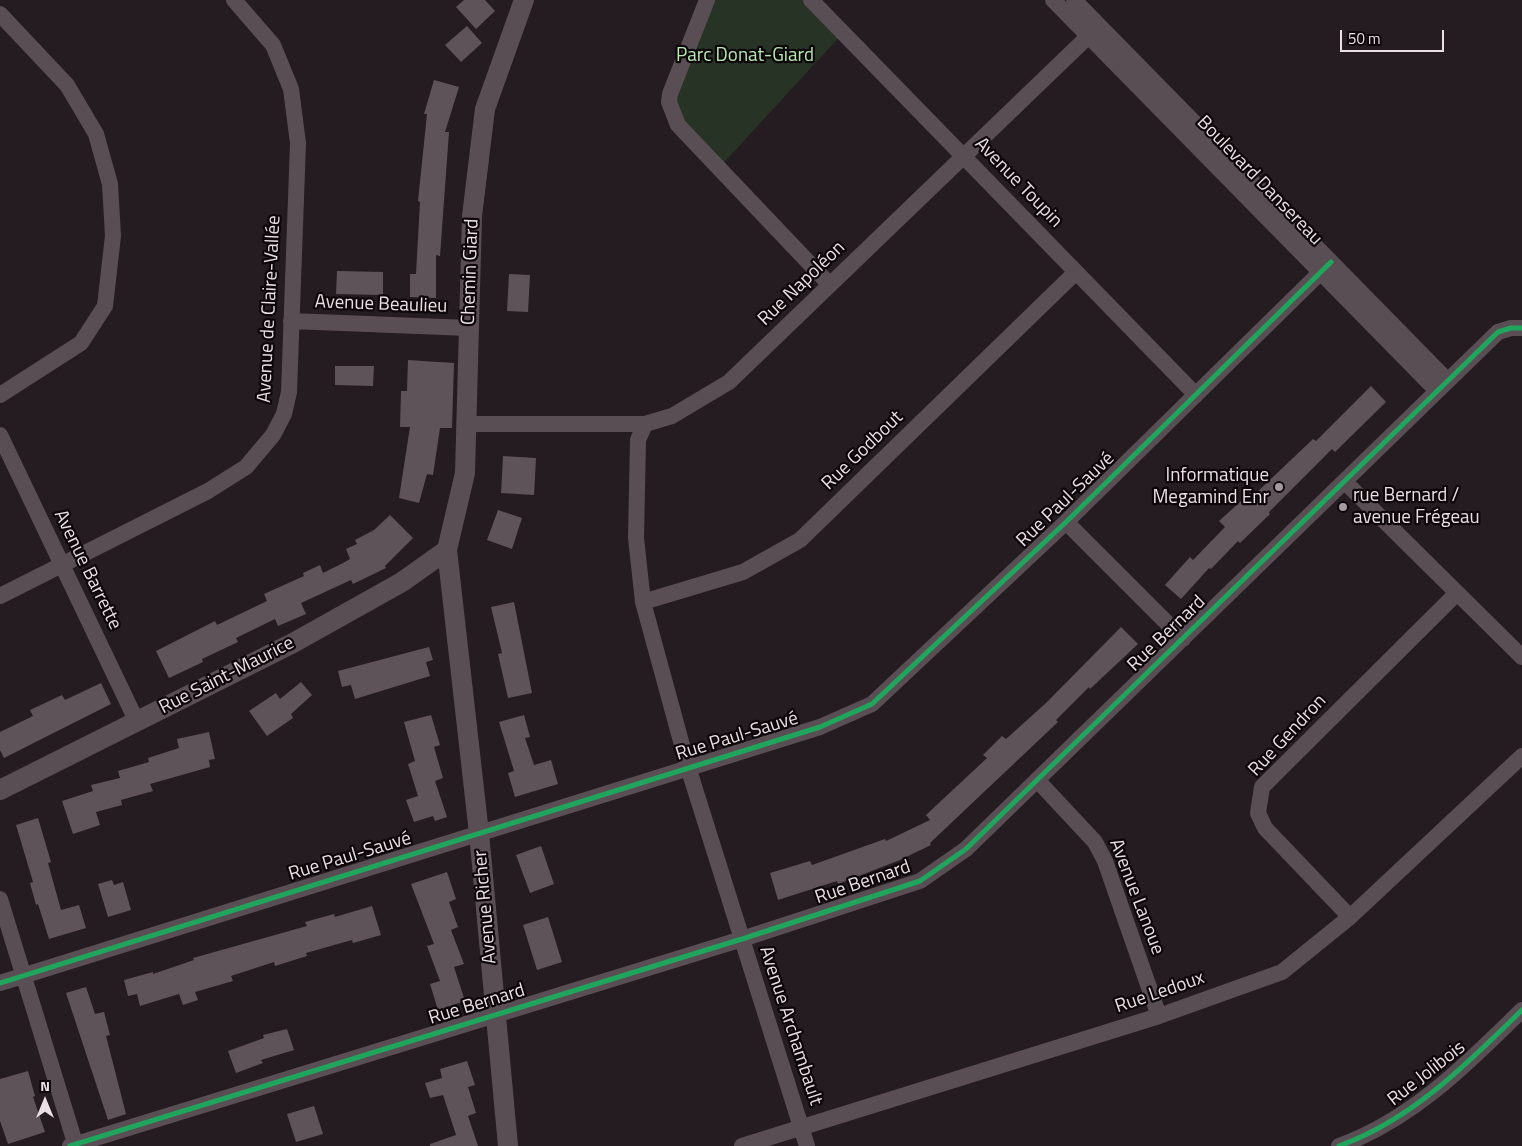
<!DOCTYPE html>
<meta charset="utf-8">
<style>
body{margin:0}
#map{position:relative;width:1522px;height:1146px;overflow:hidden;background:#241c20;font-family:"Titillium Web",sans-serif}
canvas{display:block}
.north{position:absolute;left:20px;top:1076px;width:50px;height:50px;-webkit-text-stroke:4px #0c0609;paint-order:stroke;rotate:0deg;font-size:14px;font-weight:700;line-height:20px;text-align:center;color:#e9dfe4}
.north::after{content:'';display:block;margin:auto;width:18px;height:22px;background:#e9dfe4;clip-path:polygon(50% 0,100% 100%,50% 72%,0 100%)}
.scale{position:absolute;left:1340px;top:30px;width:104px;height:22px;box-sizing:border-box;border:2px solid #e9dfe4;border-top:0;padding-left:6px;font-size:15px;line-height:18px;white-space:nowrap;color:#e9dfe4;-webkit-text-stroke:4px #0c0609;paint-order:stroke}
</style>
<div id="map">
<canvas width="1522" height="1146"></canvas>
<div class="north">N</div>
<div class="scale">50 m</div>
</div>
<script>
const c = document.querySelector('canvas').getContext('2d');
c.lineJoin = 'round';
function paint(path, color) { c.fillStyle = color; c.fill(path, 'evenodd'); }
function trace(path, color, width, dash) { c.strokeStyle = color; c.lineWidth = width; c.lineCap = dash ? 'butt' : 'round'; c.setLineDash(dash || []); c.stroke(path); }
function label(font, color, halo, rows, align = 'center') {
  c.font = font + ' "Titillium Web",sans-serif'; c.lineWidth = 4.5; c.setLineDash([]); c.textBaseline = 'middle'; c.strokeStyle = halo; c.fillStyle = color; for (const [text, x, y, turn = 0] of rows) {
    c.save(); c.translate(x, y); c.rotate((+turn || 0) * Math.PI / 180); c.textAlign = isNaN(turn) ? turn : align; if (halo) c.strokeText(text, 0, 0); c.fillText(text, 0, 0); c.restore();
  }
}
paint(new Path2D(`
 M707 0H811L843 33 719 168 678 125 670 94Z`), '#273325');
paint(new Path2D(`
 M464 0H485L495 11 476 29 456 7Z
 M467 26 482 43 461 62 445 45Z
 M434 80 459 87 445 132H449L440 256 436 255V298L410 297V274H416L420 202 418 201 427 114H424Z
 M337 271 383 272V295L336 294Z
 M509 274 530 275 528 312 507 311Z
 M408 360 454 363 452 428H440L433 475 427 474 419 503 399 498 410 427H400L401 391H407Z
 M335 366H374L373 386 335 385Z
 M1371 386 1386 402 1335 452 1332 449 1269 512 1270 514 1240 543 1238 541 1211 569 1209 568 1181 599 1165 585 1190 557 1193 560 1225 527 1219 521 1250 493 1253 496 1313 439 1316 441Z
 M503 456 536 458 534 495 501 493Z
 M498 510 522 518 512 549 487 540Z
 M390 515 413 538 385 566 386 568 353 584 351 580 301 603 306 614 278 626 275 619 236 638 238 642 202 659 203 662 169 678 156 651 215 621 217 625 267 601 264 594 304 576 303 573 320 565 323 573 343 563 350 559 346 549 357 544 355 540 374 530Z
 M514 602 532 693 508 698 498 654 502 653 491 607Z
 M1121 627 1138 644 1090 689 1089 687 1056 720 1058 722 930 843 931 845 900 860 838 884 837 881 778 900 770 873 810 861 812 865 885 839 886 841 930 820 926 815 987 758 983 755 1002 736 1006 739 1046 703Z
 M429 647 433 660 426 662 430 676 355 699 351 685 342 687 338 671Z
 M301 682 312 695 291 714 293 718 267 736 249 711 276 693 280 699Z
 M101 683 111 704 4 758 0 750V732L33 716 30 710 62 695 65 700Z
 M431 715 440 745 434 747 443 778 435 781 447 817 435 821 433 816 414 822 406 800 418 796 408 764 415 761 404 722Z
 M524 715 530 737 525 738 534 765 551 760 558 784 515 797 508 773 514 771 499 722Z
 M209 732 215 759 209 760 210 767 150 784 153 791 121 800 122 805 96 812 100 825 73 834 62 801 93 791 91 785 120 778 118 771 149 762 148 758 179 748 177 739Z
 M38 818 51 862 48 863 61 910 79 905 86 928 49 939 38 904 36 905 30 883 33 882 16 825Z
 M541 846 554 884 530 893 516 855Z
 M447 872 456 899 449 902 458 927 451 930 464 964 454 967 465 1001 438 1010 430 984 440 981 427 946 434 944 411 884Z
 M112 880 114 885 123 882 131 910 108 917 98 884Z
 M372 906 381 935 353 943 352 940 306 953 307 956 275 966 274 962 231 976 233 981 195 992 198 1000 183 1005 179 994 140 1006 137 994 128 996 124 980 153 972V974L194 960 193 958 307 926 305 922 334 914 335 917Z
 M548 917 562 962 537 970 523 925Z
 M86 987 95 1014 104 1012 110 1035 106 1036 126 1114 108 1120 66 993Z
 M287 1029 294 1050 261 1060 263 1063 236 1073 228 1051 264 1038 263 1035Z
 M467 1061 475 1085 468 1087 476 1113 468 1116 478 1146H430V1144L456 1135 443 1095 430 1098 425 1083 442 1078 440 1069Z
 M28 1071 35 1096 33 1097 45 1132 8 1144 0 1121V1079Z
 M314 1106 323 1134 296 1142 287 1114Z`), '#5e5359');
trace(new Path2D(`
 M707 0 670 94 669 102 678 125 830 285
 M811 0 1196 395
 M1053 0 1437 391
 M1074 0 1447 380
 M0 14 67 85 96 134 110 184 113 236 105 306 81 343 0 395
 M291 321 469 328
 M467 424H645L672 416 729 382 1099 26
 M645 424 638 440 636 538 643 602 688 767 807 1146
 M0 435 137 722
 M1345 482 1522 657
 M1066 522 1183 639
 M0 596 208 491 246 467 273 435 284 414 289 392 298 143 291 89 273 45 234 0
 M643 602 743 572 800 540 1076 272
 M1038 781 1095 842 1105 861 1159 1016
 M0 899 76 1146
 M1350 917 1265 828 1258 813 1262 787 1457 593
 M0 983 820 727 872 704 1066 522 1331 262
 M70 1146 742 939 920 881 966 849 1498 332 1511 328H1522
 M742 1146 1159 1016 1282 972 1350 917 1522 756
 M1339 1146C1412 1120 1468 1063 1522 1010`), '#5a4e55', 16);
trace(new Path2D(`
 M0 790 293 643 402 582 447 550
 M508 1146 479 833 447 550 465 473 472 216 485 109 524 0`), '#5a4e55', 20);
trace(new Path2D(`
 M0 983 820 727 872 704 1066 522 1331 262
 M70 1146 742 939 920 881 966 849 1498 332 1511 328H1522
 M1339 1146C1412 1120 1468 1063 1522 1010`), '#20a55d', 5);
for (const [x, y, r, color] of [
 [1279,487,5,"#a49b9f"],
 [1343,507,5,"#a49b9f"]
]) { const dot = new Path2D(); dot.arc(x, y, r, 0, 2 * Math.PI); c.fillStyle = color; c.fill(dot); trace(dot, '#0c0609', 2); }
label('19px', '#b8e9b3', '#0c0609', [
 ["Parc Donat-Giard",745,56]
]);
label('19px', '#e9dfe4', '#0c0609', [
 ["Boulevard Dansereau",1259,181,46],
 ["Avenue Toupin",1018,183,46],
 ["Chemin Giard",471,272,-88],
 ["Rue Napoléon",802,284,-44],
 ["Avenue Beaulieu",381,305,2],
 ["Avenue de Claire-Vallée",270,309,-87],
 ["Rue Godbout",863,451,-44],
 ["Rue Paul-Sauvé",1066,500,-44],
 ["Avenue Barrette",87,570,64],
 ["Rue Bernard",1167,634,-44],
 ["Rue Saint-Maurice",227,676,-27],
 ["Rue Gendron",1288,736,-47],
 ["Rue Paul-Sauvé",737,737,-17],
 ["Rue Paul-Sauvé",350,857,-17],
 ["Rue Bernard",863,883,-19],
 ["Avenue Lanoue",1136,897,69],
 ["Avenue Richer",486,907,-95],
 ["Rue Ledoux",1160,993,-19],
 ["Rue Bernard",477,1005,-17],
 ["Avenue Archambault",790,1026,72],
 ["Rue Jolibois",1427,1074,-38]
]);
label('19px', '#e9dfe4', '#0c0609', [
 ["Informatique",1269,476],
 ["Megamind Enr",1269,498],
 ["rue Bernard /",1353,496,"left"],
 ["avenue Frégeau",1353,518,"left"]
], 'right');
</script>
